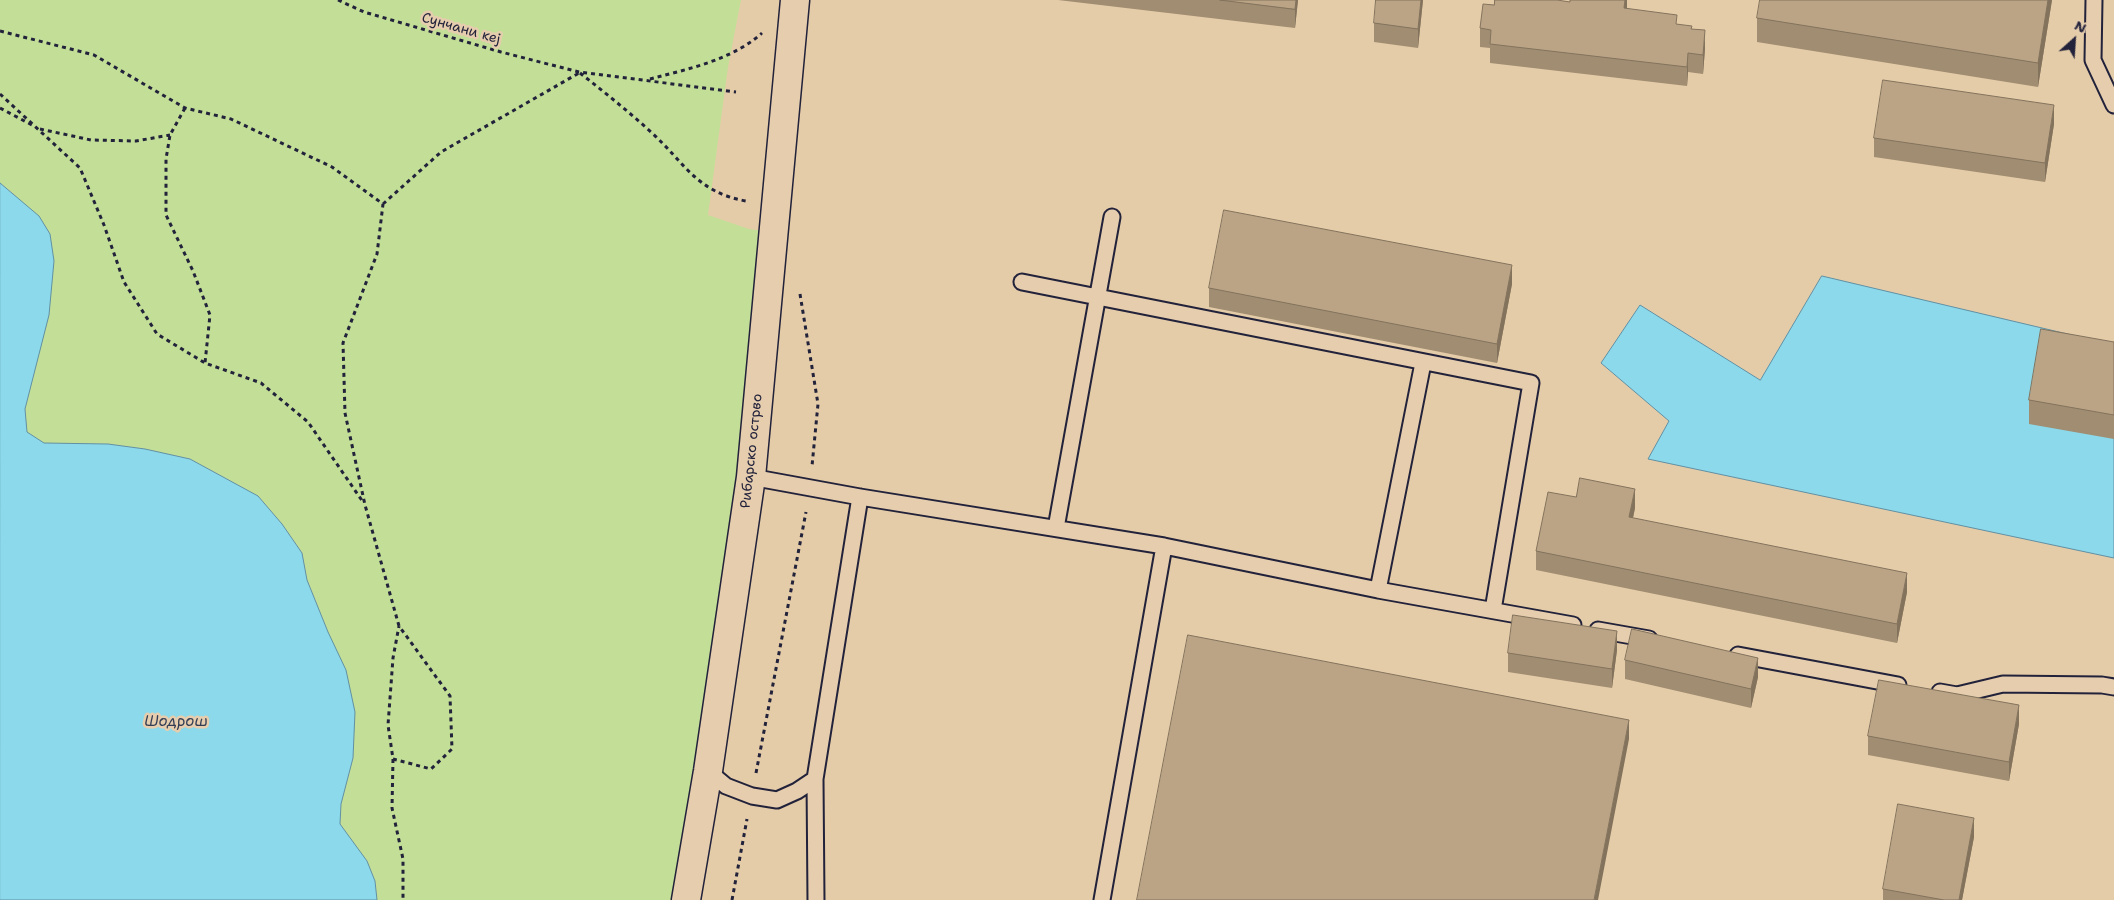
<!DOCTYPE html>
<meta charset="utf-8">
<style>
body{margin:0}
#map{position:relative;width:2114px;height:900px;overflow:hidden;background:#e5cca8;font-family:"Shantell Sans",sans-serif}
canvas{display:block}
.north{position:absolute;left:2049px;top:15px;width:50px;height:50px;-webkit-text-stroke:4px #e5cdae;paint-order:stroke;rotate:26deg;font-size:14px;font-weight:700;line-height:20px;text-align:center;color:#22223b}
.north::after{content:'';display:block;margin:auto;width:18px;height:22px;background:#22223b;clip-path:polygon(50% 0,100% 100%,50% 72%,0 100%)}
</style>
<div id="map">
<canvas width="2114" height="900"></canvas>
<div class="north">N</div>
</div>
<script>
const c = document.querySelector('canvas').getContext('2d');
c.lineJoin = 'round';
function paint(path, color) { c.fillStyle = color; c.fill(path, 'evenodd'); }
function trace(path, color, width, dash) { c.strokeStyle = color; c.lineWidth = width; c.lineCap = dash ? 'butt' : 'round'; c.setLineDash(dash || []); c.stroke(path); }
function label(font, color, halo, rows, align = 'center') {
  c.font = font + ' "Shantell Sans",sans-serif'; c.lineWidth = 5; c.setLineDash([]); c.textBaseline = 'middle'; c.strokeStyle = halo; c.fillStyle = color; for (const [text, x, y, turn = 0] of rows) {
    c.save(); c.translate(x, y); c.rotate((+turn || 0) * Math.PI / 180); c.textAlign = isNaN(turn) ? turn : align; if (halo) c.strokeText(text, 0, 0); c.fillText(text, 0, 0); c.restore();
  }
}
paint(new Path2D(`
 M0 0H741L728 67 708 215 749 229 772 232 710 696 672 900H377L375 881 367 861 340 824 341 804 353 758 328 632 307 580 302 553 282 524 258 496 190 459 145 449 108 444 44 443 27 432 25 409 39 353 15 195 0 183Z`), '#c3df97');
const water = new Path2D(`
 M0 183 39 216 50 234 54 261 49 315 25 409 27 432 44 443 108 444 145 449 190 459 258 496 282 524 302 553 307 580 328 632 346 670 355 712 353 758 341 804 340 824 367 861 375 881 377 900H0Z
 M1822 276 2114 345V558L1648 459 1669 421 1601 363 1640 305 1760 380Z`);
paint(water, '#8bd9ea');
trace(water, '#6190a4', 1);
const service = new Path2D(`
 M2094 0 2093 60 2114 105
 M1022 282 1531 383 1493 610
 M751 477 860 497 1164 546 1378 590 1573 625
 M1056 528 1112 217
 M1378 590 1423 363
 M1598 630 1649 639
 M1738 655 1898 685
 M1940 692 1957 695 2003 684 2102 685 2114 687
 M708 771 726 786 752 796 777 800 797 791 815 779
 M816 900 815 779 860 497
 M1102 900 1164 546`);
const minor = new Path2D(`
 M686 900 708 771 751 477 795 0`);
trace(service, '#22223b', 19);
trace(minor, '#22223b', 31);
trace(new Path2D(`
 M338 0 364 12 501 52 579 72 736 92
 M0 31 94 55 185 108 231 119 332 167 383 204 377 254 343 343 345 413 365 505 399 626 450 696 452 749 431 769 393 759 388 725 393 658 399 626
 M580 73C604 92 628 111 651 132 685 163 696 192 746 201
 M650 79C688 69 732 60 762 33
 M0 94 80 168 104 225 124 282 157 334 205 363 261 383 308 422 363 502
 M0 108 32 125
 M185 108 170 135 166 159V215L193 271 210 315 205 363
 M40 129 91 140 136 141 170 135
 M383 204 441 152 579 73
 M800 294 818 404 812 466
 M393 759 392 808 403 859V900
 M756 773 806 512
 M732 900 747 819`), '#22223b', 3, [4, 4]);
trace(service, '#e5cdae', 15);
trace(minor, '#e5cdae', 28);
paint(new Path2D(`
 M1058 0H1298L1295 28Z
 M1423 0 1418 48 1374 42V23Z
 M1627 0V8L1692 29 1705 49 1703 74 1688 72 1687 86 1490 63V48L1480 47V28L1494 5 1570 2Z
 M2052 0 2038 87 1757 42V18Z
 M2054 124 2045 182 1874 157V138Z
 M1512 284 1497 363 1209 307V288Z
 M2114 342V439L2029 424V400Z
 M1635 508 1633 518 1907 592 1897 643 1536 570V551Z
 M1617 650 1612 688 1508 672V653Z
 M1625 660 1758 677 1751 708 1625 679Z
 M2019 724 2009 781 1868 755V736Z
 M1974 837 1962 900H1883V889Z`), '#a18d72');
paint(new Path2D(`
 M1296 0H1298L1295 28V9Z
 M1421 0H1423L1418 48V29Z
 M1625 0H1627V7L1624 27V8Z
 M2048 0H2052L2038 87V63Z
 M1705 30V49L1703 74V55Z
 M1688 53V72L1687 86V67Z
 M2054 105V124L2045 182V163Z
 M1512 265V284L1497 363V344Z
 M1635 489V508L1629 536V517Z
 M1907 573V592L1897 643V624Z
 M1617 631V650L1612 688V669Z
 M1758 658V677L1751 708V689Z
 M2019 705V724L2009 781V762Z
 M1629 720V739L1598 900H1594Z
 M1974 818V837L1962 900H1959Z`), '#83735d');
const building = new Path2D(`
 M1220 0H1296L1295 9Z
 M1376 0H1421L1418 29 1374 23Z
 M1495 0H1557L1570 2V0H1625L1624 8 1677 15 1676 24 1692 26 1691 29 1705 30 1703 55 1688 53 1687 67 1490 44 1491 30 1480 28 1483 4 1494 5Z
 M1760 0H2048L2038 63 1757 18Z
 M1883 80 2054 105 2045 163 1874 138Z
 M1224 210 1512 265 1497 344 1209 288Z
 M2041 329 2114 342V415L2029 400Z
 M1580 478 1635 489 1629 517 1907 573 1897 624 1536 551 1548 492 1576 497Z
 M1513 615 1617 631 1612 669 1508 653Z
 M1632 629 1758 658 1751 689 1625 660Z
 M1188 635 1629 720 1594 900H1137Z
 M1879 680 2019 705 2009 762 1868 736Z
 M1898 804 1974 818 1959 900H1944L1883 889Z`);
paint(building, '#bba485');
trace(building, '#83735d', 1);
label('14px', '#22223b', '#e5cdae', [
 ["Сунчани кеј",461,29,16],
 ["Рибарско острво",752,451,-84]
]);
label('italic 15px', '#323d55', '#e5cdae', [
 ["Шодрош",176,722]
]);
</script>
